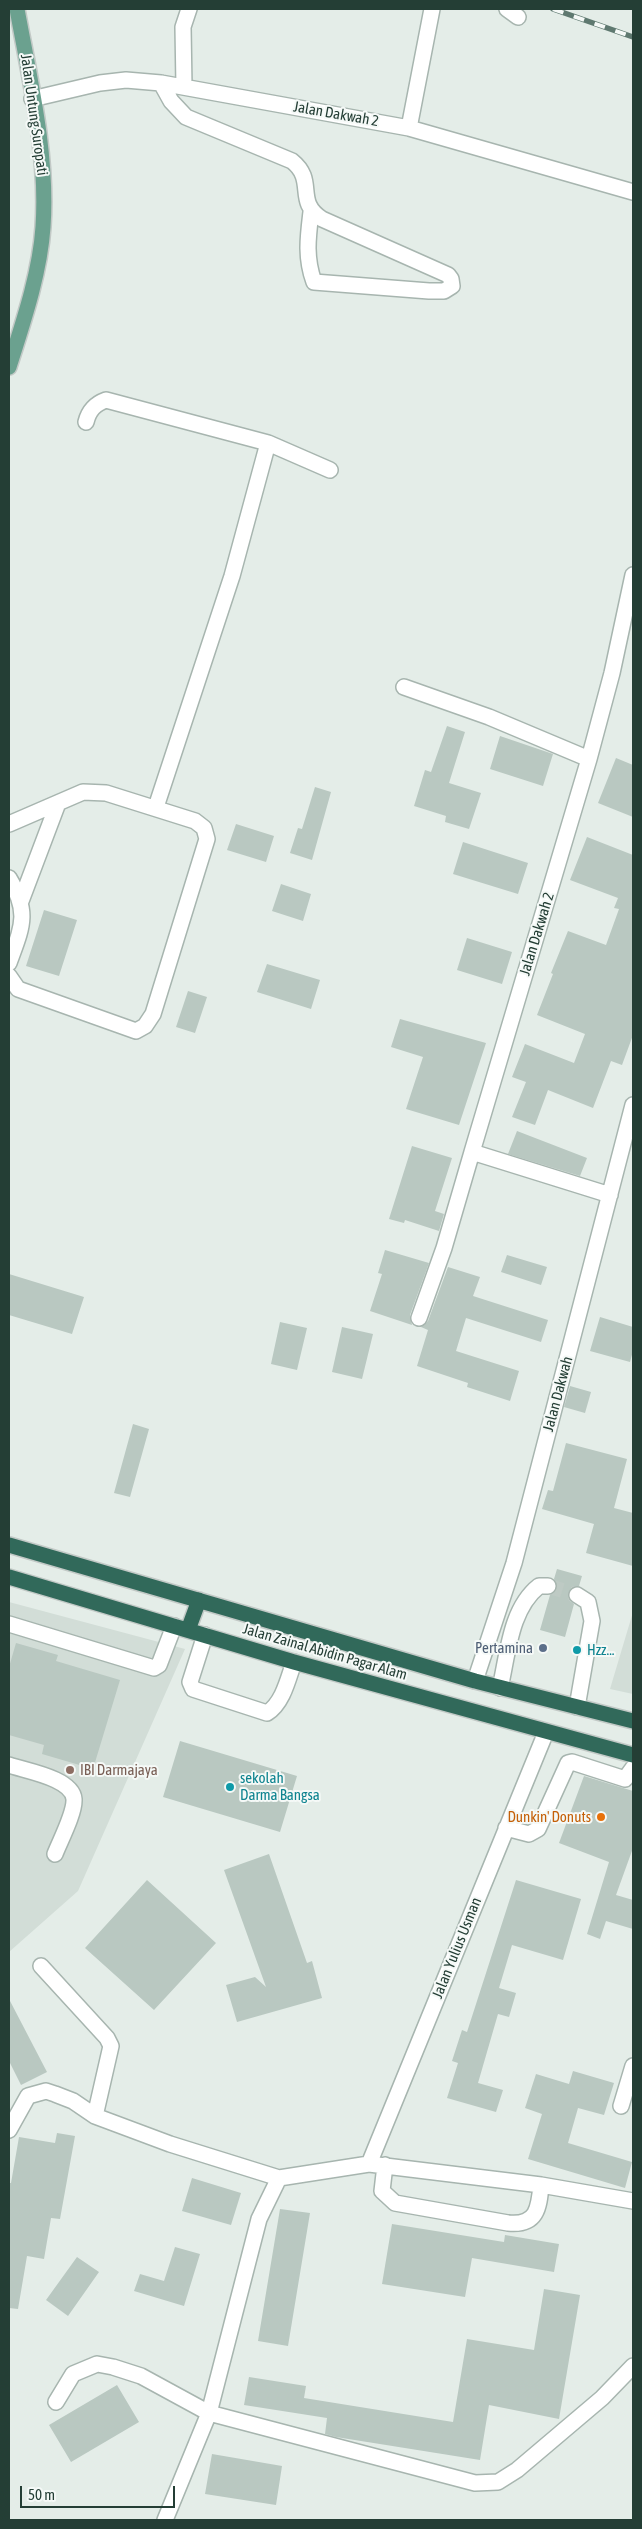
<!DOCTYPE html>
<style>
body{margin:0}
#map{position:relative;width:642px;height:2529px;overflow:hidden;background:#e4ede8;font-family:"Asap Condensed",sans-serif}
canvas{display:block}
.frame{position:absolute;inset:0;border:10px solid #243e35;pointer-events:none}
.scale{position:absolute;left:20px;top:2486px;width:155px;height:22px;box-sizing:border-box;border:2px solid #243e35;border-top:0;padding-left:6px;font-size:15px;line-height:18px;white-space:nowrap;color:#243e35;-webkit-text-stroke:4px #f5f9f7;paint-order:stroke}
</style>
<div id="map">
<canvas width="642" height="2529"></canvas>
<div class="frame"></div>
<div class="scale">50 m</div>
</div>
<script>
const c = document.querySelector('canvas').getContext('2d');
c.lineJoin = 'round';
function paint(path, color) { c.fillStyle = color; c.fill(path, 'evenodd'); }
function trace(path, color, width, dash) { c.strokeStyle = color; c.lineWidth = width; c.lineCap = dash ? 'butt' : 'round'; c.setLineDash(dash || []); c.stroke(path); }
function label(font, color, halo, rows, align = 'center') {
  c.font = font + ' "Asap Condensed",sans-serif'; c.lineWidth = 4; c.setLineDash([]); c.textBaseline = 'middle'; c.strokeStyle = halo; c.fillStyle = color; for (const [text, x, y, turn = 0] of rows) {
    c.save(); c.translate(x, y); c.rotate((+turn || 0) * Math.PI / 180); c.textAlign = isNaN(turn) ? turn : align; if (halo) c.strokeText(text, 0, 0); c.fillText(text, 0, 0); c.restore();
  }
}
paint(new Path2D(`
 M9 1602 185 1649 78 1891 9 1952Z
 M633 1612V1694L610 1689Z`), '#d2ddd7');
paint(new Path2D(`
 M447 726 465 732 449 783 481 793 469 829 445 822 446 816 414 806 425 770 431 772Z
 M500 736 553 754 543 786 490 769Z
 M616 758 633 765V817L598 803Z
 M315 787 331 792 312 860 290 853 298 828 302 829Z
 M236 824 274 836 266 862 227 850Z
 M587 837 633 855V1035L622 1065 611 1061 593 1108 548 1090 535 1125 512 1117 526 1082 512 1077 525 1044 574 1063 585 1034 537 1015 553 974 551 973 568 931 606 945 619 909 614 908 618 898 570 880Z
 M463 842 528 863 518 894 453 874Z
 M281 884 311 894 303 921 272 911Z
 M44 910 77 920 59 976 26 966Z
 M467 938 512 952 502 984 457 970Z
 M267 964 320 980 311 1009 257 992Z
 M188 991 207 997 195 1033 176 1027Z
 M400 1019 486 1043 459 1125 406 1109 423 1057 391 1047Z
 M517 1131 587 1158 580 1176 508 1154Z
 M412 1146 452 1158 435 1211 444 1214 439 1231 405 1220 404 1223 389 1219Z
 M385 1250 429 1263 410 1315 412 1325 370 1311 382 1274 378 1273Z
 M507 1255 547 1267 541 1285 501 1272Z
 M448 1267 480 1277 473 1296 548 1320 541 1342 466 1318 456 1351 519 1371 510 1401 467 1387 468 1383 417 1366 428 1330 421 1327 428 1321Z
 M9 1274 84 1297 72 1334 9 1315Z
 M600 1317 633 1327V1351L630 1362 590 1351Z
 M280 1322 307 1328 297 1370 271 1364Z
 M342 1327 373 1334 362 1379 332 1372Z
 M570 1386 591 1392 585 1413 564 1407Z
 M133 1424 149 1429 130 1497 114 1493Z
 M566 1443 627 1459 614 1508 633 1513V1566L586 1553 594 1524 542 1509 548 1490 553 1491Z
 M557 1569 582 1576 579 1586 572 1587 568 1594 569 1600 574 1604 565 1637 540 1630 550 1595 556 1590 557 1586 554 1579Z
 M16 1643 58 1655 56 1661 120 1680 93 1769 42 1754 44 1745 9 1735V1667Z
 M180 1741 297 1776 280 1832 163 1797Z
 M584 1776 633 1791V1848L616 1895 633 1900V1929L606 1921 600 1939 587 1934 609 1862 559 1843Z
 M269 1854 307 1963 312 1961 322 1998 237 2022 226 1985 255 1977 266 1987 224 1870Z
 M147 1880 216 1943 154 2010 85 1948Z
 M516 1880 581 1899 563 1960 512 1945 499 1988 516 1993 509 2017 498 2014 478 2083 503 2090 496 2112 447 2098 458 2063 452 2061 462 2030 467 2032Z
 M9 1999 47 2072 21 2085 9 2061Z
 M573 2071 614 2083 604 2115 578 2108 568 2143 632 2162 625 2188 528 2159 542 2114 525 2108 536 2074 569 2084Z
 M57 2133 75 2136 60 2219 51 2218 44 2259 27 2256 18 2309 9 2308V2183H11L19 2137 55 2143Z
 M192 2178 241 2193 231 2225 182 2211Z
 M280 2209 310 2213 288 2346 258 2341Z
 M392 2224 504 2242 505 2235 559 2244 554 2272 472 2258 465 2297 382 2284Z
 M175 2247 200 2254 184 2306 134 2291 140 2274 164 2281Z
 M77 2257 99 2272 68 2316 46 2300Z
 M544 2289 580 2295 559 2419 489 2405 480 2460 336 2437 325 2434 327 2418 244 2405 249 2377 306 2386 304 2398 453 2422 467 2339 534 2350Z
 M117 2385 139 2422 71 2462 49 2425Z
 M212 2454 282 2466 276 2505 205 2494Z`), '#b9c8c1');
trace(new Path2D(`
 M548 1586 577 1595`), '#becac4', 15, [15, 8]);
const minor = new Path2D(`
 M507 9 518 17
 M161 83 171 101 186 117 292 161C317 181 294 201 322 219L448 275 451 279 452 286 444 291H429L314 282C305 257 308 237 311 212
 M184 87 183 27 189 9
 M32 99 100 83 126 80 161 83 409 128 633 192
 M409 128 432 9
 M86 422C89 410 95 404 106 400L268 443 232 576 156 807
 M268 443 330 470
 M404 687 489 717 589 759
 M9 824 83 792 106 793 195 821 204 828 207 839 153 1014 145 1026 136 1031 18 989 9 976
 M9 878C30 913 22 927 9 963
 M21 901 58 803
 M610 1195 472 1152 589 759 612 673 633 575
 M419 1318 444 1248 472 1152
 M577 1595 588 1602 592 1621 577 1707
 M9 1624 154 1668 159 1665 174 1626
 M205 1635 190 1682 193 1689 267 1713C283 1703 288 1679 294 1662
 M475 1681 514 1563 633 1105
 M500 1688C508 1654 510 1609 539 1586H548
 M9 1765C26 1771 72 1778 74 1799 75 1813 60 1841 55 1854
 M506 1828 529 1834 538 1829 568 1763 572 1762 625 1779 633 1768
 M41 1966 107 2038 111 2046 95 2116
 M621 2106 633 2066
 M9 2130 28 2096 46 2091 55 2094 73 2101 95 2116 170 2144 279 2178 369 2164 541 2185 633 2201
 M369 2164 546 1732
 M385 2165 382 2191 395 2203 508 2223C537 2226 539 2208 541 2185
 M56 2402 73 2374 97 2364 113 2367 141 2376 209 2413 475 2483 498 2482 517 2470 602 2398 633 2366
 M165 2520 209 2413 259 2219 279 2178`);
const major = new Path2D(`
 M9 367C23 323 40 273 43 227 48 154 30 80 17 9`);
const highway = new Path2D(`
 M9 1545 475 1681 633 1721
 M9 1577 294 1662 633 1755
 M188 1630 199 1600`);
trace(minor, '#a7b5af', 18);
trace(major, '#c2c9c6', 18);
trace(highway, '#c2c9c6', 18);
trace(minor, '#fff', 15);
trace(major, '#6ba18f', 15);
trace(highway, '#31695a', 15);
const rail = new Path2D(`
 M553 9 633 37`);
trace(rail, '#5f7970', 5.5);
trace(rail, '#f5f9f7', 4, [11]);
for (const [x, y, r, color] of [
 [543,1648,5,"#5c6f8a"],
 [577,1650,5,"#0f9aa8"],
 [70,1770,5,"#8d6e63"],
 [230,1787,5,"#0f9aa8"],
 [601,1817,5,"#e8710a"]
]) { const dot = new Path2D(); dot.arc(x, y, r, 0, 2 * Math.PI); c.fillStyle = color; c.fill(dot); trace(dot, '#f5f9f7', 2); }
label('15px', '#243e35', '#f5f9f7', [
 ["Jalan Dakwah 2",336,114,10],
 ["Jalan Untung Suropati",34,115,82],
 ["Jalan Dakwah 2",537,934,-73],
 ["Jalan Dakwah",558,1394,-75],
 ["Jalan Zainal Abidin Pagar Alam",325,1652,16],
 ["Jalan Yulius Usman",457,1948,-68]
]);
label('15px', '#4e5e75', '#f5f9f7', [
 ["Pertamina",533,1648]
], 'right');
label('15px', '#0d838f', '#f5f9f7', [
 ["Hzz...",587,1650],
 ["sekolah",240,1778],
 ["Darma Bangsa",240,1795]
], 'left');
label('15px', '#785e54', '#f5f9f7', [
 ["IBI Darmajaya",80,1770]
], 'left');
label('15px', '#c56008', '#f5f9f7', [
 ["Dunkin' Donuts",591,1817]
], 'right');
</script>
